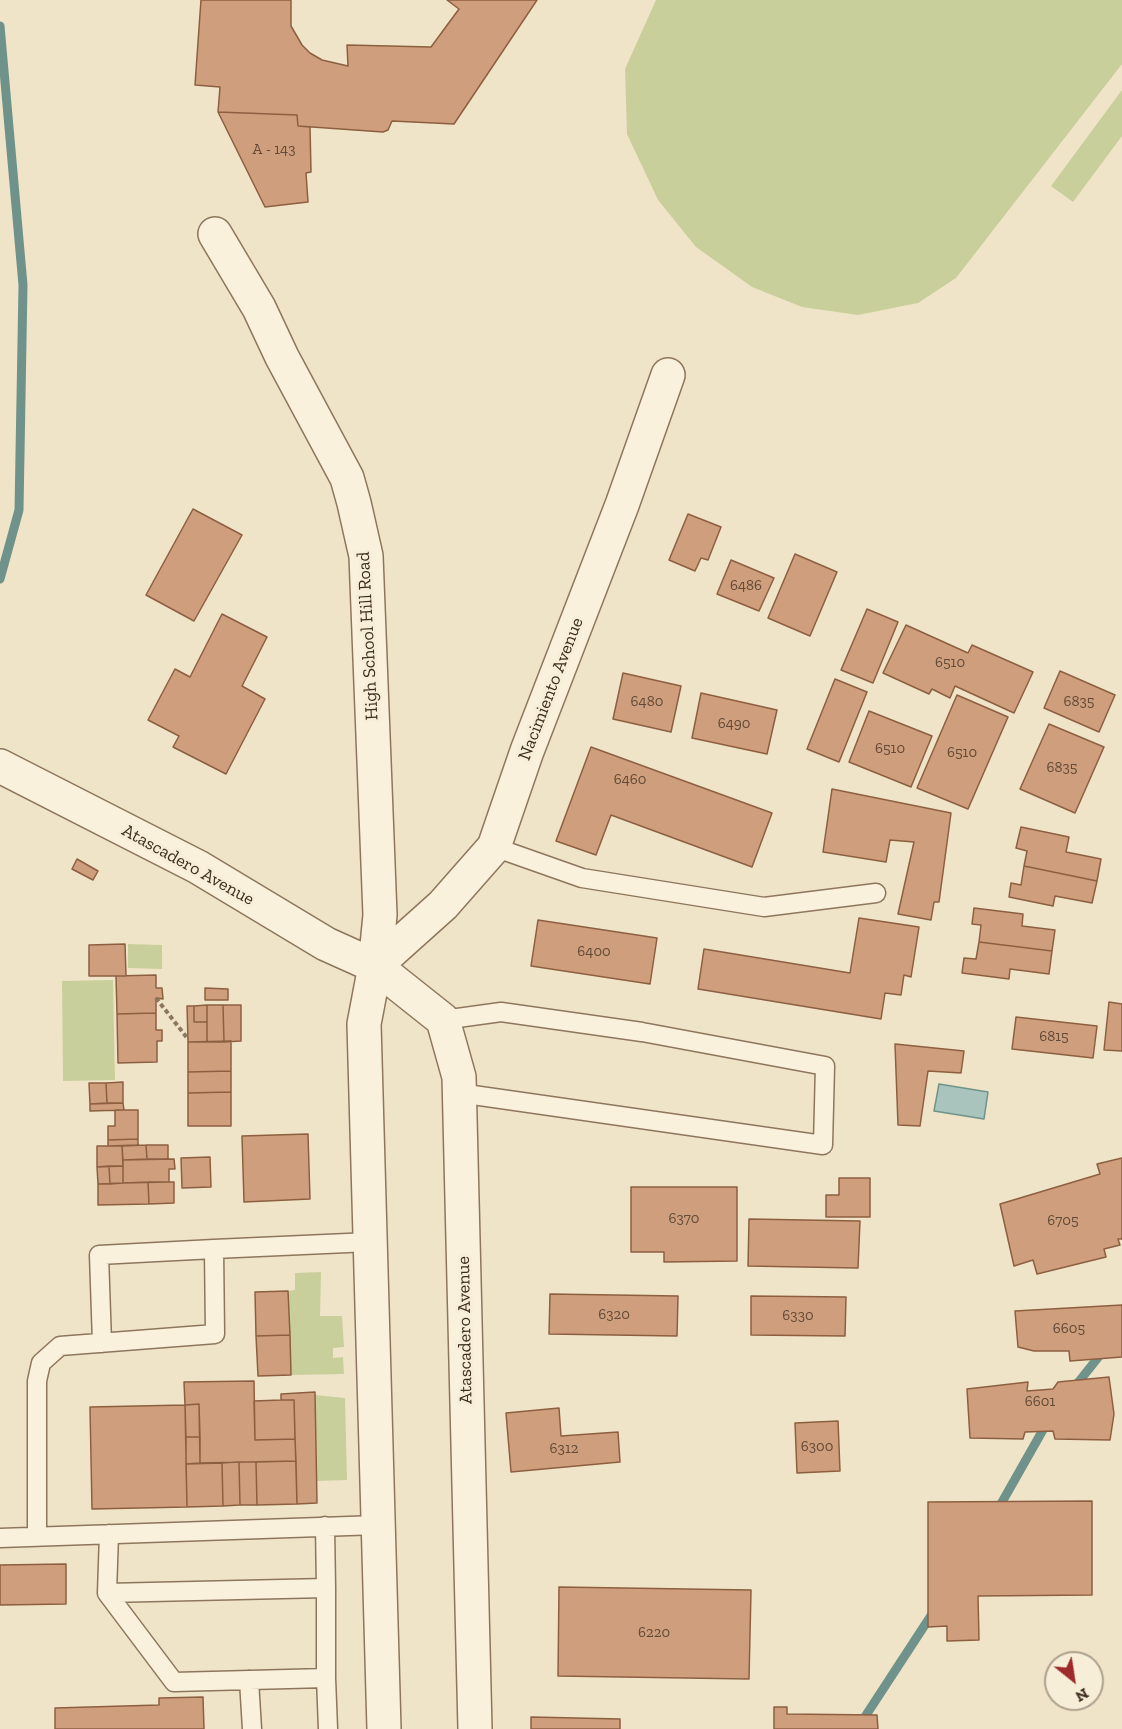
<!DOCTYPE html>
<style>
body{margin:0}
#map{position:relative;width:1122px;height:1729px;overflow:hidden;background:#f0e4c8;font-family:"Zilla Slab",serif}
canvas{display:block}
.north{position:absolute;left:1044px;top:1651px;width:60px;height:60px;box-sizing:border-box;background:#f7eed8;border:2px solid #ada18e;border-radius:50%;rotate:150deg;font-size:16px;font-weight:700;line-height:24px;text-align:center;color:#3d2e20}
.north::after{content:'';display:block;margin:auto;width:21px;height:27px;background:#9e2a2b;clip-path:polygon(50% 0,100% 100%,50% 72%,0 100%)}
</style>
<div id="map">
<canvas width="1122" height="1729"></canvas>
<div class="north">N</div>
</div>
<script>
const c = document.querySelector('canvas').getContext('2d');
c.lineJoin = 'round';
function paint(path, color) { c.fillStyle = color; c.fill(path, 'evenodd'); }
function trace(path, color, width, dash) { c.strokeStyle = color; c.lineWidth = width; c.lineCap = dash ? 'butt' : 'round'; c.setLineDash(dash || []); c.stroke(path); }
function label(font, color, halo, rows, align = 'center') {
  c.font = font + ' "Zilla Slab",serif'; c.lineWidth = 6; c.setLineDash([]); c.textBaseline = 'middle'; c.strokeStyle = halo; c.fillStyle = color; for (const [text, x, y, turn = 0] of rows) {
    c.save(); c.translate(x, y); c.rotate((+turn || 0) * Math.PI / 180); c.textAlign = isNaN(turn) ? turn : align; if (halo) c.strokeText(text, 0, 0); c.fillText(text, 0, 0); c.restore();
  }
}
paint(new Path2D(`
 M656 0H1122V64L956 278 918 303 858 315 802 307 752 287 696 247 658 200 627 134 625 69Z
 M1122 90V136L1073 202 1051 186Z
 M128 944 162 945V969L128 968Z
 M113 980 115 1080 63 1081 62 981Z
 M321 1272 320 1316H342L344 1347 333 1348V1358L343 1357 344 1374 291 1375 288 1291 295 1290V1273Z
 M315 1395 345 1398 347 1480 317 1481Z`), '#c9cf9b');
const water = new Path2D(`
 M939 1084 988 1092 984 1119 934 1111Z`);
paint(water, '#a9c4bc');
trace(water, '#6f938a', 1.5);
trace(new Path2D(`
 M0 26 23 285 19 510 0 579
 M1073 1389 1104 1350
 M997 1511 1048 1421
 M857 1729 934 1611`), '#6f938a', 9);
const building = new Path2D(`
 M201 0H291V26L302 45 310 53 322 60 348 66 347 45 431 47 459 9 447 0H537L454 124 392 121 388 130 383 132 298 126 297 115 218 112 220 87 195 85Z
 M218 112 297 115 298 126 310 127 311 172 306 173 308 202 265 207Z
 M193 509 242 535 194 621 146 595Z
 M688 514 721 527 708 560 701 558 695 571 669 560Z
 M795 554 837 572 810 636 768 618Z
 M731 560 774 578 759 611 717 594Z
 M867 609 898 622 873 683 841 670Z
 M222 614 267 637 242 686 265 699 226 774 173 747 179 736 148 720 175 669 190 677Z
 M906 625 968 653 972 645 1033 672 1014 713 955 686 950 698 932 689 929 694 883 673Z
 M1060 671 1115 695 1099 732 1044 708Z
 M623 673 681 686 671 732 613 719Z
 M835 679 867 692 839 762 807 749Z
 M701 693 777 710 767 754 692 738Z
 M957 695 1008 717 968 809 917 788Z
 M869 711 932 736 911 787 849 762Z
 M1049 724 1104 747 1075 813 1020 789Z
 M591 747 772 813 752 867 611 815 596 855 556 841Z
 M832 789 951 813 939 902H934L931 920 898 914 914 842 890 840 886 862 823 852Z
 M1021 827 1069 837 1066 852 1101 859 1097 881 1024 866 1027 851 1016 848Z
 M77 859 98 871 93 880 72 869Z
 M1024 866 1097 881 1092 903 1055 896 1053 906 1009 897 1011 883 1021 885Z
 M974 908 1023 914 1022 926 1055 930 1052 951 979 942 981 925 972 924Z
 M859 918 919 927 911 977 904 975 901 995 885 993 881 1019 698 989 704 949 850 973Z
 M538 920 657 938 650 984 531 966Z
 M979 942 1052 951 1049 974 1010 969 1009 979 962 973 964 958 976 959Z
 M125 944 126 976H89V945Z
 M156 975V988H162L163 999 156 998V1013L117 1014 116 976Z
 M205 988 228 989V1000H205Z
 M1109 1002 1122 1004V1051L1104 1050Z
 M207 1005H223L224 1042H207Z
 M207 1005V1022H194V1006Z
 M223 1005H241V1041L224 1042Z
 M187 1006H194V1022H207V1042H188Z
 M156 1013V1030H162V1041H157V1062L118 1063 117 1014Z
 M1016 1017 1097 1026 1093 1058 1012 1049Z
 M231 1041V1071L188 1072V1042Z
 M895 1044 964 1051 961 1073 928 1071 920 1126 898 1125Z
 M231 1071V1092L188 1093V1072Z
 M123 1082V1103H107L106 1083Z
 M89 1083H106L107 1103 90 1104Z
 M231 1092V1126H188V1093Z
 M123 1103 124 1110 90 1111V1104Z
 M115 1110H138V1139L108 1140V1126H115Z
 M308 1134 310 1199 244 1202 242 1136Z
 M138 1139V1145L108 1146V1140Z
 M146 1145H168V1159H147Z
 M146 1145 147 1159 123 1160 122 1146Z
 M97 1146H122L123 1166 97 1167Z
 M210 1157 211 1187 182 1188 181 1158Z
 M1122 1158V1239H1118L1120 1245 1104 1249 1106 1257 1037 1274 1033 1260 1014 1266 1000 1204 1100 1174 1097 1164Z
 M174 1159 175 1169H169V1182L123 1183V1160Z
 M109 1166H123V1183L110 1184Z
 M109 1166 110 1184H98L97 1167Z
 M839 1178H870V1217H826V1195H839Z
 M148 1182H174V1203L149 1204Z
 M148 1182 149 1204 98 1205V1184Z
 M631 1187H737V1261L664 1262V1252H631Z
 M749 1219 860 1221 858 1268 748 1266Z
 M288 1291 290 1335 256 1336 255 1292Z
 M550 1294 678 1296 677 1336 549 1334Z
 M751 1296 846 1297 845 1336 751 1335Z
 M1122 1305V1357L1070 1361 1069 1351H1034L1018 1347 1015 1311Z
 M290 1335 291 1375 258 1376 256 1336Z
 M1109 1377 1114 1414 1110 1440 1055 1439 1053 1431 1025 1432 1023 1439 970 1438 967 1389 1028 1382 1027 1391 1053 1389 1058 1382Z
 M254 1381 255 1440 295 1439 296 1461 200 1463 199 1404 185 1405 184 1382Z
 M315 1392 317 1503 297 1504 294 1400H281V1394Z
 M281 1400H294L295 1439 255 1440 254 1401Z
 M199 1404 200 1437H186L185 1405Z
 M185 1405 187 1507 92 1509 90 1407Z
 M559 1408 561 1436 618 1432 620 1462 511 1472 506 1413Z
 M838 1421 840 1471 797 1473 795 1423Z
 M186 1437H200V1463L186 1464Z
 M296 1461 297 1504 257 1505 256 1462Z
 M239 1462H256L257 1505H240Z
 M239 1462 240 1505 223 1506 222 1463Z
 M222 1463 223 1506 187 1507 186 1464Z
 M1092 1501V1595L978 1596 979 1640 947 1641V1626L928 1627V1502Z
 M66 1564V1604L0 1605V1565Z
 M559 1587 751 1590 749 1679 558 1676Z
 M203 1697 204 1729H55V1708L159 1705V1698Z
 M774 1707H787V1714L877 1715 878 1729H774Z
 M531 1717 620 1719V1729H531Z`);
paint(building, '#cf9f7d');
trace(building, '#8d5f41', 1.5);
const service = new Path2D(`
 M494 847 582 878 764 907 876 893
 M443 1020 501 1012 642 1032 825 1066 823 1145 459 1093
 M102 1343 99 1255 214 1249
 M325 1526 326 1588
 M37 1536V1381L41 1363 60 1346 215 1334 214 1249 370 1242
 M0 1538 378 1525
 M107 1593 174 1682 326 1678V1588L107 1593 109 1534
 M326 1678 328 1729
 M249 1680 252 1729`);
const minor = new Path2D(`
 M215 234 259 308 282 357 347 478 354 503 366 556 380 915 375 966
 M375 966 443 905 494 847 527 751 622 505 668 375`);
const tertiary = new Path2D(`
 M0 766 198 867 326 944 375 966 443 1020 459 1077 475 1729
 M375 966 364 1024 384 1729`);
trace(service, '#8d765c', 21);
trace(minor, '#8d765c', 36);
trace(tertiary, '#8d765c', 36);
trace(new Path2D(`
 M156 998 188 1039`), '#8d765c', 4, [4.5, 3]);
trace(service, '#faf1dc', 18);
trace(minor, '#faf1dc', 33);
trace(tertiary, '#faf1dc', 33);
label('15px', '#624a37', null, [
 ["A - 143",274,150],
 ["6486",746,586],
 ["6510",950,663],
 ["6480",647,702],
 ["6835",1079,702],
 ["6490",734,724],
 ["6510",890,749],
 ["6510",962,753],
 ["6835",1062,768],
 ["6460",630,780],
 ["6400",594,952],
 ["6815",1054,1037],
 ["6370",684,1219],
 ["6705",1063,1221],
 ["6320",614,1315],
 ["6330",798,1316],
 ["6605",1069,1329],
 ["6601",1040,1402],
 ["6300",817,1447],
 ["6312",564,1449],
 ["6220",654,1633]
]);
label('18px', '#3d2e20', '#f7eed8', [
 ["High School Hill Road",368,636,-93],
 ["Nacimiento Avenue",551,689,-69],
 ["Atascadero Avenue",188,865,29],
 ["Atascadero Avenue",465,1330,-91]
]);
</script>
